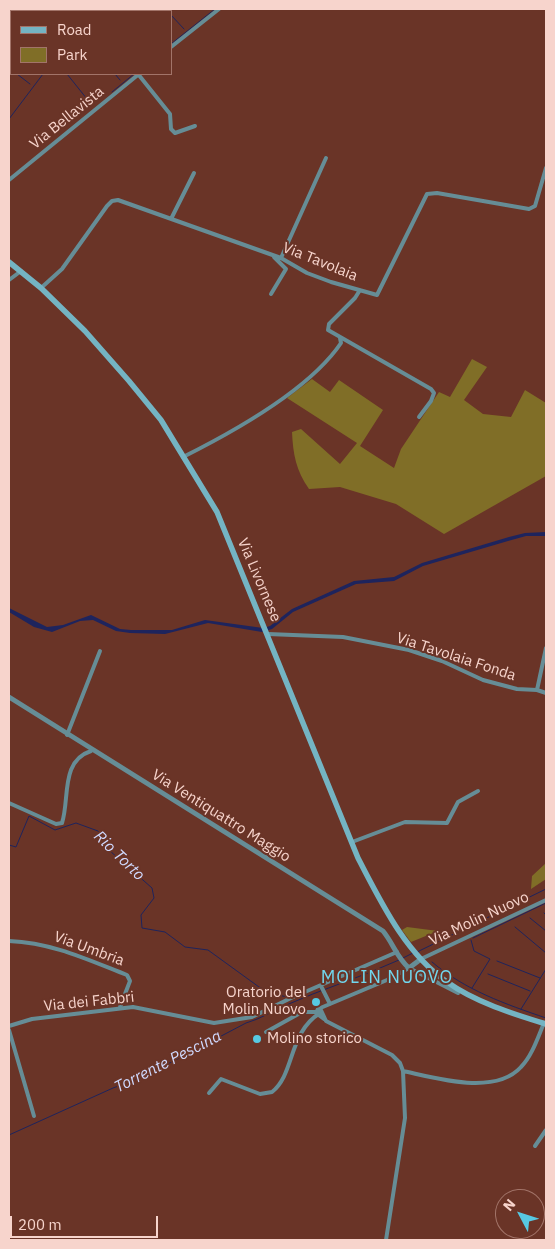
<!DOCTYPE html>
<style>
body{margin:0}
#map{position:relative;width:555px;height:1249px;overflow:hidden;background:#6a3427;font-family:"IBM Plex Sans",sans-serif}
canvas{display:block}
.frame{position:absolute;inset:0;border:10px solid #f7d4cc;pointer-events:none}
.legend{position:absolute;left:10px;top:10px;width:162px;height:65px;box-sizing:border-box;background:#6a3427;border:1px solid #a27469;margin:0;padding:6px 9px;list-style:none;font-size:15px;color:#f7d4cc}
.legend li{display:flex;align-items:center;gap:10px;height:25px}
.legend b{width:25px;border:1px solid #a27469}
.north{position:absolute;left:495px;top:1189px;width:50px;height:50px;box-sizing:border-box;background:#6a3427;border:1px solid #a27469;border-radius:50%;rotate:310deg;font-size:14px;font-weight:700;line-height:20px;text-align:center;color:#f7d4cc}
.north::after{content:'';display:block;margin:auto;width:18px;height:22px;background:#57c9e2;clip-path:polygon(50% 0,100% 100%,50% 72%,0 100%)}
.scale{position:absolute;left:10px;top:1216px;width:148px;height:22px;box-sizing:border-box;border:2px solid #f7d4cc;border-top:0;padding-left:6px;font-size:15px;line-height:18px;white-space:nowrap;color:#f7d4cc;-webkit-text-stroke:4px #6a3427;paint-order:stroke}
</style>
<div id="map">
<canvas width="555" height="1249"></canvas>
<div class="frame"></div>
<ul class="legend">
<li><b style="height:6px;background:#74b4c3"></b>Road</li>
<li><b style="height:14px;background:#806e27"></b>Park</li>
</ul>
<div class="north">N</div>
<div class="scale">200 m</div>
</div>
<script>
const c = document.querySelector('canvas').getContext('2d');
c.lineJoin = 'round';
function paint(path, color) { c.fillStyle = color; c.fill(path, 'evenodd'); }
function trace(path, color, width, dash) { c.strokeStyle = color; c.lineWidth = width; c.lineCap = dash ? 'butt' : 'round'; c.setLineDash(dash || []); c.stroke(path); }
function label(font, color, halo, rows, align = 'center') {
  c.font = font + ' "IBM Plex Sans",sans-serif'; c.lineWidth = 4; c.setLineDash([]); c.textBaseline = 'middle'; c.strokeStyle = halo; c.fillStyle = color; for (const [text, x, y, turn = 0] of rows) {
    c.save(); c.translate(x, y); c.rotate((+turn || 0) * Math.PI / 180); c.textAlign = isNaN(turn) ? turn : align; if (halo) c.strokeText(text, 0, 0); c.fillText(text, 0, 0); c.restore();
  }
}
paint(new Path2D(`
 M472 359 487 367 464 400 483 414 511 417 525 390 546 403V476L444 534 396 504 340 487 309 489C296 471 293 454 292 432L301 429 340 464 357 443 287 398 312 379 330 392 339 380 383 410 360 446 394 468 401 449 439 392 450 397Z
 M546 863V879L531 889 532 876Z
 M407 927 438 931 411 942 402 930Z`), '#806e27');
paint(new Path2D(`
 M546 532V536H526L508 541 423 566 394 581 356 584 293 612 272 629 262 632 208 623 165 634 130 633 116 631 93 620 80 621 52 632 34 627 9 612V608L47 627 63 625 91 615 120 629 131 630H172L205 620 263 628 270 626 292 609 354 581 394 577 422 563 509 537 525 533Z`), '#1e245d');
trace(new Path2D(`
 M124 9 126 11
 M144 9 146 11
 M165 9 168 11
 M85 11 86 9
 M171 15 184 29
 M9 16 11 17
 M9 28 11 29
 M171 39 172 40
 M9 43 11 44
 M171 44 215 9
 M9 67 11 69
 M17 74 30 84
 M67 74 91 104
 M115 74 120 80
 M112 92 134 74
 M9 119 43 74
 M9 845 16 847 29 816 55 830 76 823 98 831 102 835 110 851 152 888 154 898 141 915 142 928 165 932 185 947 208 950 259 987 272 993 290 998
 M544 913 546 915
 M530 918 546 931
 M515 927 546 953
 M473 938 546 903
 M471 940 474 951 490 959 472 988
 M417 952 546 889
 M403 958 413 953
 M497 961 540 978
 M432 962C465 990 505 1004 546 1018
 M488 974 530 991
 M521 1009 546 969
 M9 1135 113 1088 145 1076 246 1023C260 1019 271 1012 284 1006 322 989 362 977 399 960`), '#1e245d', 1);
trace(new Path2D(`
 M171 47 219 9
 M138 74 170 114 171 129 175 133 195 126
 M9 180 139 74
 M171 219 194 173
 M281 258 326 158
 M9 280 21 271
 M41 288 62 269 107 206 112 201 118 200 281 258 307 273 331 282 377 295 427 194 437 193 529 209 535 206 546 168
 M360 290 355 298 329 324 328 330 431 389 434 393 431 401 419 417
 M271 294 286 269 274 257
 M183 457C233 432 310 389 341 343L340 338
 M268 634 343 637 409 650 442 661 483 680 517 689 537 690 546 693
 M537 690 546 648
 M67 735 100 651
 M9 803 56 824 62 823C70 799 60 761 91 751
 M352 842 405 822 447 823 458 802 478 791
 M9 941C53 943 86 959 127 975L130 981 120 1007
 M421 959 546 900
 M321 986 330 1004
 M320 1008 326 1021 392 1055 400 1063 403 1071 405 1118 386 1240
 M324 1019 316 1013 318 1009 387 980 409 968 458 993
 M9 1026 32 1019 133 1007 214 1023 252 1017 291 998 397 952
 M9 1030 34 1116
 M266 1032 302 1012H316
 M403 1071C436 1078 495 1096 521 1067 532 1056 538 1037 544 1023
 M209 1093 221 1079 260 1094 272 1092C295 1074 288 1033 320 1013
 M535 1146 546 1130`), '#668d96', 4);
trace(new Path2D(`
 M9 697 383 931C393 943 397 958 409 968L421 959`), '#668d96', 5);
trace(new Path2D(`
 M9 262 41 288 85 331 129 381 161 420 217 512 358 858C381 902 405 953 447 982 475 1002 513 1014 546 1024`), '#74b4c3', 5.5);
for (const [x, y, r, color] of [
 [316,1002,5,"#57c9e2"],
 [257,1039,5,"#57c9e2"]
]) { const dot = new Path2D(); dot.arc(x, y, r, 0, 2 * Math.PI); c.fillStyle = color; c.fill(dot); trace(dot, '#6a3427', 2); }
label('15px', '#f7d4cc', '#6a3427', [
 ["Via Bellavista",67,118,-39],
 ["Via Tavolaia",320,262,22],
 ["Via Livornese",259,580,67],
 ["Via Tavolaia Fonda",456,657,18],
 ["Via Ventiquattro Maggio",221,816,32],
 ["Via Molin Nuovo",479,919,-25],
 ["Via Umbria",89,949,20],
 ["Via dei Fabbri",89,1002,-6]
]);
label('15px', '#f7d4cc', '#6a3427', [
 ["Oratorio del",306,993],
 ["Molin Nuovo",306,1010],
 ["Molino storico",267,1039,"left"]
], 'right');
label('italic 16px', '#d0d9fe', '#6a3427', [
 ["Rio Torto",119,856,44],
 ["Torrente Pescina",168,1062,-27]
]);
c.letterSpacing = '1px';
label('18px', '#71d7ee', '#6a3427', [
 ["MOLIN NUOVO",387,978]
]);
c.letterSpacing = '0px';
</script>
